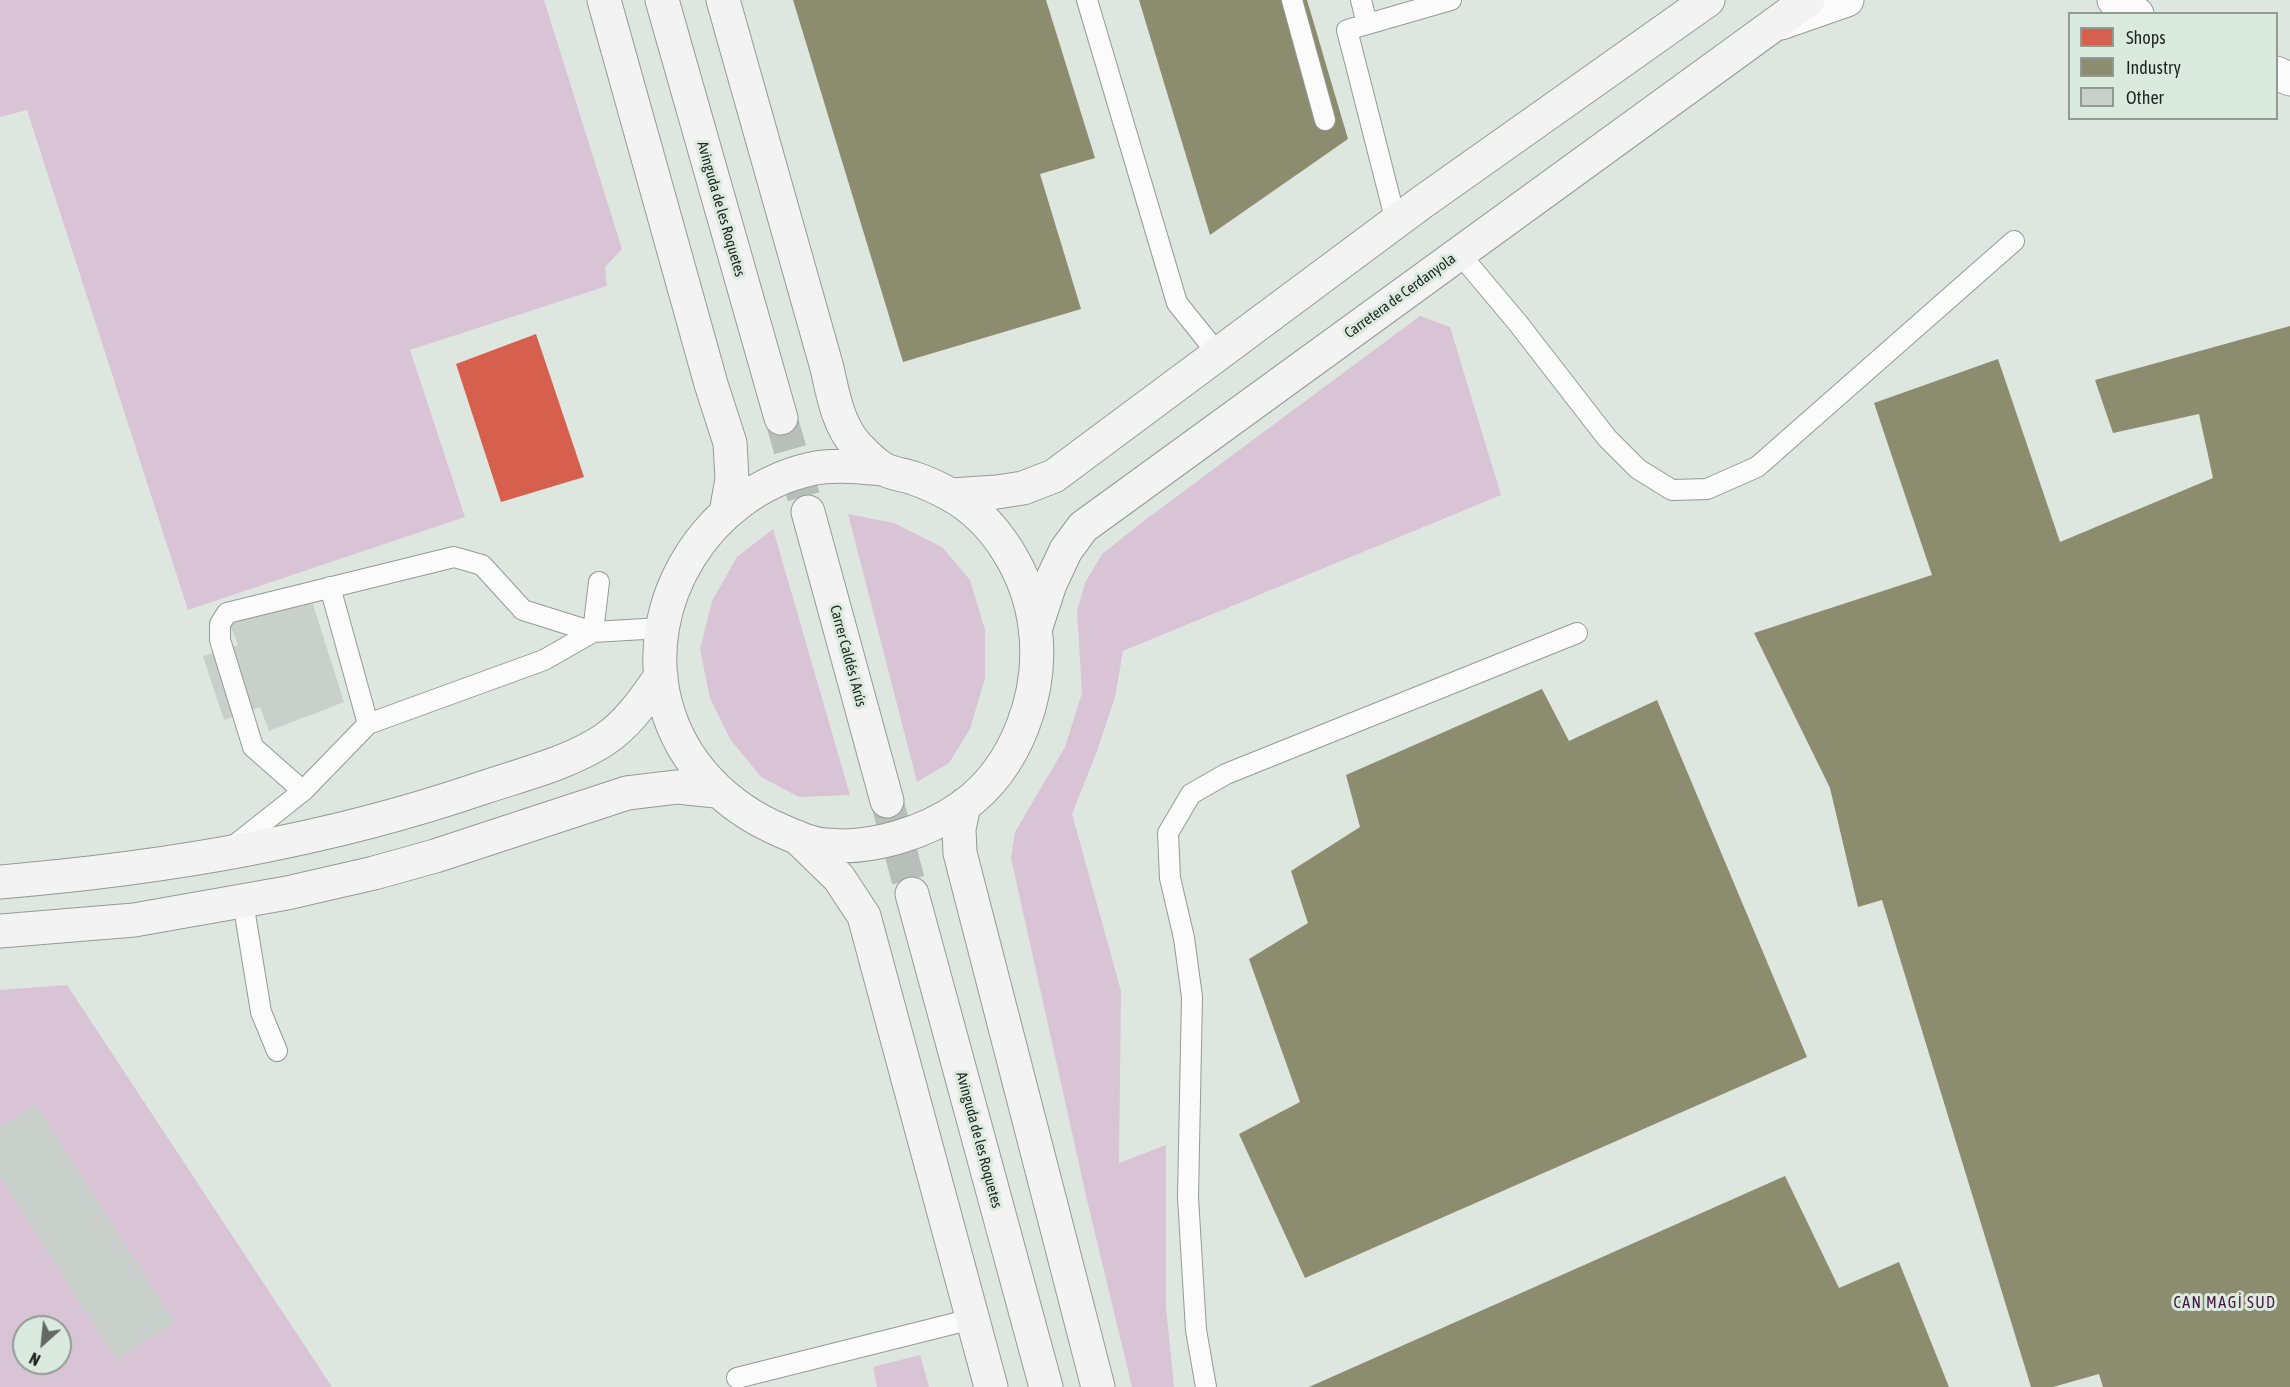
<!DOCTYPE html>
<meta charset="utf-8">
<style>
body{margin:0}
#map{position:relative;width:2290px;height:1387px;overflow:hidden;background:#dee6e0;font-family:"Asap Condensed",sans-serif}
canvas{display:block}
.legend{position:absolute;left:2068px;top:12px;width:210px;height:108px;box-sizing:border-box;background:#dbeade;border:2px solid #909b92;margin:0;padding:8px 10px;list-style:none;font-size:18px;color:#1f2520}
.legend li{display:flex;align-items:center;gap:12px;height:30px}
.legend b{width:30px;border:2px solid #909b92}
.north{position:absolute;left:12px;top:1315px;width:60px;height:60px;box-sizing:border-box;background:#dbeade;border:2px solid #909b92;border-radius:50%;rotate:207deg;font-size:16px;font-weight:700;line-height:24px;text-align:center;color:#1f2520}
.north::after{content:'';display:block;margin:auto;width:21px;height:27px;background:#626963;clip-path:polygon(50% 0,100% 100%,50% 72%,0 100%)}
</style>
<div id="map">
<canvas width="2290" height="1387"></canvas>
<ul class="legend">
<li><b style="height:16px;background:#d6604d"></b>Shops</li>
<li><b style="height:16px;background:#8c8c6e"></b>Industry</li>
<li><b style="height:16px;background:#c9cfcb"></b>Other</li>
</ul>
<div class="north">N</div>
</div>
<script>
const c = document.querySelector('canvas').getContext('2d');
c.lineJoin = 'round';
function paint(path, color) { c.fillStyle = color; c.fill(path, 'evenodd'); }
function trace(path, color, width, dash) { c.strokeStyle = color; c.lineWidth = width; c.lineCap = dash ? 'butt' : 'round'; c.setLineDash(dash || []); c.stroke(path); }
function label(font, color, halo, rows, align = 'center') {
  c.font = font + ' "Asap Condensed",sans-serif'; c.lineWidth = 6; c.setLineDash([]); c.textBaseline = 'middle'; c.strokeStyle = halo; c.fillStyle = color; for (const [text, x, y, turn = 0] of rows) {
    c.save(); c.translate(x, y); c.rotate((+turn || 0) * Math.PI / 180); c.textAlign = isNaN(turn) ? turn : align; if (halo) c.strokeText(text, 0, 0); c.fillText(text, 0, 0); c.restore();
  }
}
paint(new Path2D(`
 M0 0H544L622 249 605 267 607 286 410 350 465 517 188 610 27 110 0 117Z
 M1420 316 1450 327 1501 495 1123 651 1115 697 1097 751 1072 814 1121 991 1119 1163 1166 1145V1307L1174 1387H1132L1087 1200 1011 858 1015 832 1065 747 1082 693 1077 611 1085 583 1102 554 1145 520Z
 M848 514 894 523 942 547 970 580 985 630V678L970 729 949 763 917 782Z
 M773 529 850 795 799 797 761 777 730 739 710 698 700 649 712 601 737 557Z
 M67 985 332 1387H0V990ZM24 1327H60V1363H24Z
 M920 1355 929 1387H877L873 1367Z`), '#d9c4d5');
paint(new Path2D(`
 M536 334 584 477 501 502 456 364Z`), '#d6604d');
paint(new Path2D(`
 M793 0H1046L1095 158 1040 174 1081 309 903 362Z
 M1139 0H1307L1348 139 1210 235Z
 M2290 326V1387H2103L2099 1374 2053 1387H2031L1882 900 1858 907 1830 788 1754 633 1932 575 1874 403 1998 359 2060 542 2213 478 2199 414 2113 433 2095 380Z
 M1542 689 1569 741 1657 700 1807 1057 1305 1278 1239 1134 1300 1102 1249 959 1308 923 1291 871 1360 827 1346 775Z
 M1785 1176 1839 1288 1899 1262 1949 1387H1309Z`), '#8c8c6e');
paint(new Path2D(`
 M311 598 344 702 269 731 260 707 224 720 203 656 238 645 228 620Z
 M36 1104 175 1323 116 1360 0 1177V1127Z`), '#c9cfcb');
trace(new Path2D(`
 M781 418 808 512
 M887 801 912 894`), '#b8bfba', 33, [33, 16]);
const lane = new Path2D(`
 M1087 0 1177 303 1218 354
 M1292 0 1325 120
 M1361 0 1367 24
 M1396 222 1347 30 1451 0
 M1459 253 1517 322 1607 438 1638 469 1672 490 1707 489 1757 467 2014 241
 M330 587 368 724
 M303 791 253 747 220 640V624L227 613 454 557 482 565 523 610 593 632 599 582
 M231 848 303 791 368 724 544 660 593 632 662 628
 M243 902 261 1012 277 1051
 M737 1378 972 1319
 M1206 1387 1196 1330 1188 1197 1192 997 1184 938 1170 878 1168 833 1191 794 1226 774 1577 633`);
const street = new Path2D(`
 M2114 0 2137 14
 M1781 23 1847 0
 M2276 73 2290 79`);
const secondary = new Path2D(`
 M604 0 711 384 730 443 732 479 726 513
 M662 0 781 418
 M723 0 827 368C833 395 838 425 857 446 864 453 873 463 882 468 890 474 903 474 913 478 925 482 938 488 949 494 996 519 1029 575 1035 627 1044 692 1017 768 962 807 925 833 871 850 825 845 811 844 795 837 782 831 727 808 682 764 666 705 638 603 708 492 811 469 834 464 859 467 883 469
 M951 495 997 492 1023 488 1054 476 1421 203 1708 0
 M808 512 887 801
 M1036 627 1050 584 1066 550 1083 527 1808 0
 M964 805 959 829 960 853 1098 1387
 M797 837 839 878 864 916 991 1387
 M0 882C166 868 328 841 485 787 524 774 569 763 604 740 628 724 645 699 661 676
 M912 894 1046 1387
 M0 931 134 920 287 893 374 873 435 856 627 793 677 787 716 791`);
trace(lane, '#949b96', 22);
trace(street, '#949b96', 35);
trace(secondary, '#949b96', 35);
trace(lane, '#fafbfa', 20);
trace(street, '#fafbfa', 33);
trace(secondary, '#f4f3f4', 33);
label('15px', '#1f2520', '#dbeade', [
 ["Avinguda de les Roquetes",721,209,74],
 ["Carretera de Cerdanyola",1400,296,-36],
 ["Carrer Caldés i Arús",848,656,75],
 ["Avinguda de les Roquetes",979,1140,75]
]);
c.letterSpacing = '1.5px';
label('16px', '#491542', '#dbeade', [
 ["CAN MAGÍ SUD",2225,1303]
]);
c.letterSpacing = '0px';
</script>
